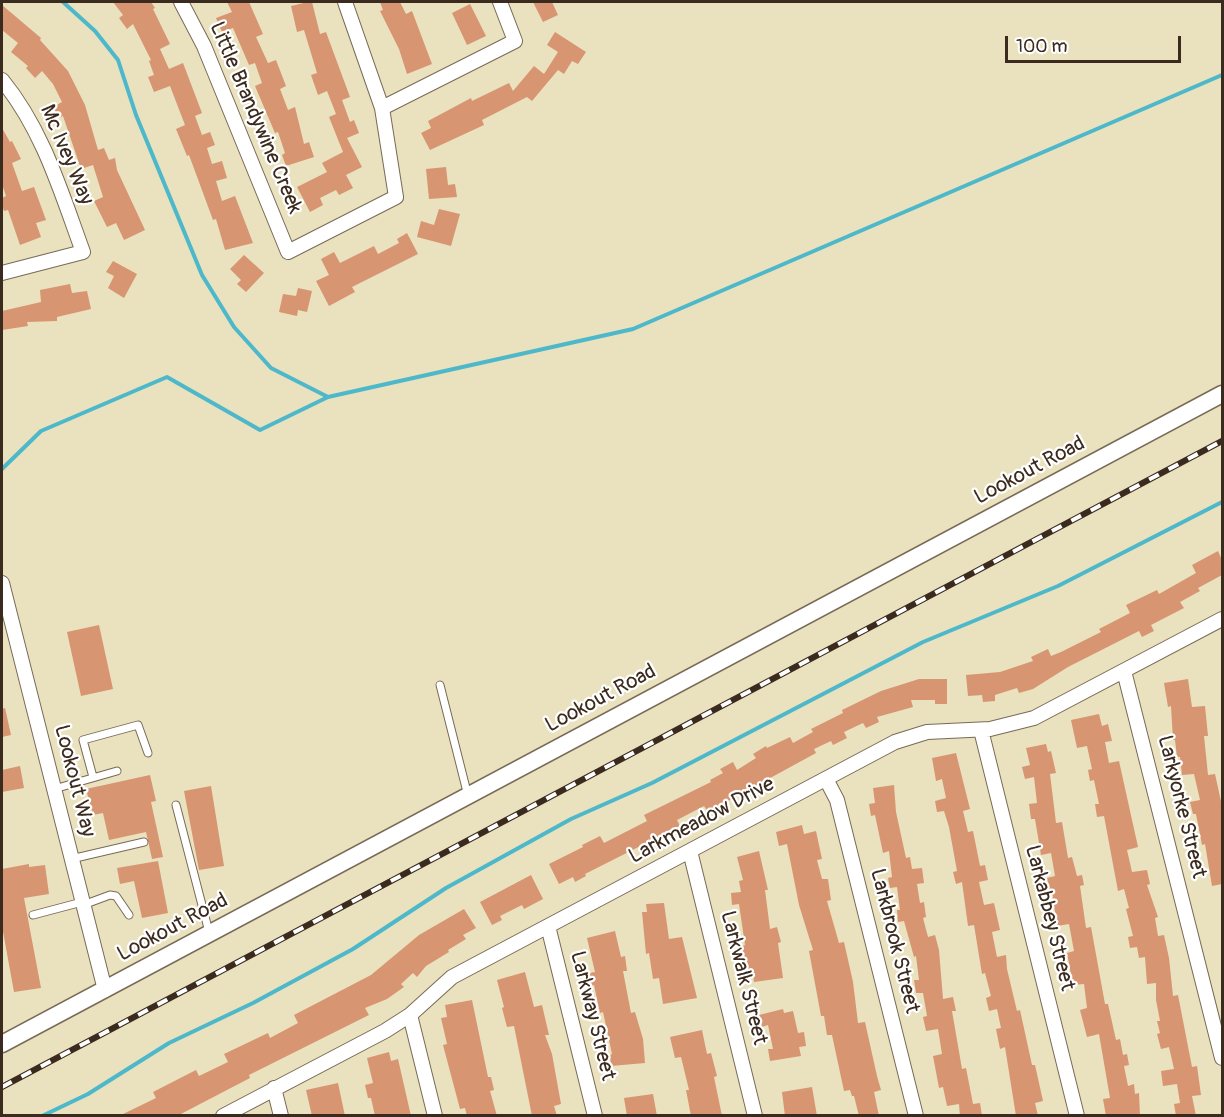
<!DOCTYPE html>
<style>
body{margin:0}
#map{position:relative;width:1224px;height:1117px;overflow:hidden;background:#eae1bf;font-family:Pangolin,sans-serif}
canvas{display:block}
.frame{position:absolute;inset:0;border:3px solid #3b2a1e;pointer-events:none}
.scale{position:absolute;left:1005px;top:36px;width:176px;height:27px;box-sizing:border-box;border:3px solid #3b2a1e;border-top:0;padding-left:8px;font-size:18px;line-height:21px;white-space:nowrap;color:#3b2a1e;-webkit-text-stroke:4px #fff;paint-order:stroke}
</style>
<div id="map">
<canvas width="1224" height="1117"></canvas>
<div class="frame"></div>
<div class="scale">100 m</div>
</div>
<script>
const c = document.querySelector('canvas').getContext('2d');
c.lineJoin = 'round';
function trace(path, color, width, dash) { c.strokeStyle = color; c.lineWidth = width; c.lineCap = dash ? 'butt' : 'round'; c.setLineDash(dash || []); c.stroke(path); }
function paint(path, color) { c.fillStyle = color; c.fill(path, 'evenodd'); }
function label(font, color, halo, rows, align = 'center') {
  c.font = font + ' Pangolin,sans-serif'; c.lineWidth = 4.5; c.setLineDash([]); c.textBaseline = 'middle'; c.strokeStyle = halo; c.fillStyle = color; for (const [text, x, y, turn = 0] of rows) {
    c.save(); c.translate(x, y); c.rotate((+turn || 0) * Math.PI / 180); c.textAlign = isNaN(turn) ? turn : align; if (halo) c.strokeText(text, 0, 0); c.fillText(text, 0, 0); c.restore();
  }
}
trace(new Path2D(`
 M63 2 95 31 118 60 136 115 202 275 234 327 271 368 328 397
 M2 469 41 431 167 377 260 430 328 397 633 329 1222 75
 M42 1116 88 1094 169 1043 253 1003 353 949 446 888 571 819 652 783 923 642 1058 586 1222 502`), '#4db8c9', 4);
paint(new Path2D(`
 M113 2H151L155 8 153 9 170 44 160 49 169 69 183 63 202 113 195 116 202 135 210 132 215 145 207 148 212 164 222 161 227 178 216 181 222 201 235 196 253 243 225 250 216 219 213 220 189 155 187 156 176 129 185 125 170 86 154 92 148 77 154 75 149 61 151 60 133 24 127 29 119 18 123 15Z
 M227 2H249L263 34 256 37 268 63 276 60 286 86 280 89 288 110 295 107 304 144 309 142 314 157 286 166 282 155 285 153 278 132 275 133 255 86 262 83 255 63 249 65 233 28 222 32 216 18 232 12Z
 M308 2H312L320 34 326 32 350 97 342 100 350 122 354 120 359 133 347 138 362 167 346 175 353 188 339 195 336 190 320 198 323 205 310 212 297 187 327 172 322 163 343 152 329 117 336 114 327 91 318 95 311 75 317 73 304 30 297 32 291 6Z
 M380 2H400L406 14 412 11 432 64 407 74 399 49 380 11 383 10Z
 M533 2H552L558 15 543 22Z
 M470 4 486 36 467 45 452 13Z
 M2 5 41 38 40 40 68 71 85 105 98 150 104 148 109 160 115 158 117 170 145 230 124 240 116 223 107 227 94 201 103 197 93 165 81 169 63 116 59 118 53 107 62 102 53 84 42 71 35 78 26 68 28 66 11 52 18 43 2 30Z
 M555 32 586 52 578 64 572 61 564 74 558 70 532 101 527 97 482 120 484 125 430 150 421 133 431 128 428 121 471 98 472 101 509 83 513 91 534 66 544 74 558 52 547 45Z
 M2 128 10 142 12 141 21 159 12 163 22 191 34 187 46 220 36 223 41 237 20 245 8 210 4 211 2 205V198L6 196 2 184Z
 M446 167 448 185 455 184 457 197 429 199 426 169Z
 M439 209 460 214 451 246 417 237 421 221 434 225Z
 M407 233 418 254 352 287 355 292 329 306 316 281 329 275 321 259 334 252 340 263 374 246 378 254 399 243 397 239Z
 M244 255 264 273 246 292 237 284 241 280 230 269Z
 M113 261 137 274 124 298 108 288 114 276 106 272Z
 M70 284 72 293 87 291 91 309 57 317V321L27 322 28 326 2 330V311L41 302 40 290Z
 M298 288 312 291 307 312 298 310 297 316 279 312 283 294 296 296Z
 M1218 551 1222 560V575L1198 588 1200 591 1180 602 1184 608 1151 625 1154 631 1142 637 1139 631 1068 667 1033 689 1019 693 1017 688 995 695V701L983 702 982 695 968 696 966 675 1000 672 1033 661 1031 657 1048 649 1051 656 1061 652 1101 632 1099 629 1130 613 1126 605 1157 590 1159 594 1196 573 1192 565Z
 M99 625 113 689 81 696 67 632Z
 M919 679H947V704H935V700H911L913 707 877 717 879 722 866 728 863 723 844 732 847 738 833 745 831 741 814 749 816 753 719 806 708 812 704 806 677 820 680 826 585 874 586 876 575 882 573 877 559 884 549 864 583 847 582 845 600 836 604 843 647 821 644 815 711 782 710 780 723 773 720 769 733 762 737 770 756 758 753 754 766 746 767 748 790 737 793 743 813 732 811 729 843 713 842 710 881 691Z
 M1188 679 1192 707 1205 706 1208 736H1204L1208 775 1215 774 1222 806V884L1212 886 1205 844 1202 845 1196 814H1193L1190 802 1200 800 1194 774 1182 775 1180 757H1177L1175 740H1173L1171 706 1168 707 1164 683Z
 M5 708 11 735 2 737V709Z
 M1099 714 1102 726 1108 724 1112 741 1105 742 1109 763 1119 761 1138 847 1127 850 1132 872 1147 870 1150 884 1147 885 1158 917 1155 918 1158 936 1164 935 1169 958 1173 996 1178 995 1192 1067 1197 1066 1201 1095 1192 1096 1196 1116H1176L1174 1104 1180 1103 1177 1084 1163 1086 1161 1071 1174 1069 1169 1047 1161 1049 1157 1034 1160 1033 1157 1021H1160L1156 1000V983L1147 984 1145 957 1139 958 1137 947 1130 948 1128 937 1133 936 1126 909 1129 908 1124 889 1118 891 1104 816 1097 817 1095 804H1099L1094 780 1090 781 1088 770 1092 769 1087 746 1077 748 1071 720Z
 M1046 744 1048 752 1051 751 1056 773 1050 774 1056 823 1062 822 1068 858 1072 857 1077 876 1082 875 1084 885 1080 886 1086 928 1091 927 1105 1004H1108L1116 1040 1120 1039 1123 1055 1127 1054 1129 1065 1124 1066 1128 1086 1134 1084 1135 1094 1139 1093 1140 1116H1106L1103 1099 1110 1098 1099 1034 1087 1037 1080 1010 1087 1008 1084 984 1073 985 1067 953 1074 951 1069 924 1057 926 1052 891 1050 892 1047 878 1055 876 1051 853 1041 855 1035 819H1031L1029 804 1037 803 1034 777 1025 779 1022 767 1030 765 1026 748Z
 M956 753 970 809 963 811 968 832 973 831 980 866 985 865 988 880 979 882 984 905 994 903 1000 930 992 932 997 957 1006 955 1007 969 1017 1011 1020 1010 1032 1065H1035L1043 1101 1035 1103 1038 1116H1016L1005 1047 1000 1049 996 1029 1001 1028 997 1009 989 1011 986 998 991 996 985 973 982 974 974 925 968 926 962 882 956 884 953 872 957 871 949 827 944 811 937 812 935 801 946 798 942 779 936 781 932 758Z
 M20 766 24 788 2 792V770Z
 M150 775 156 801 151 802 163 857 152 859 146 832 109 840 103 813 93 815 86 789Z
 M894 785 896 812 906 858 910 857 912 869 922 868 924 883 917 884 920 903 924 902 926 917 923 918 928 937 935 935 939 950 943 999 953 997 956 1011H952L962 1069 966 1068 973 1104 980 1103 982 1116H960L959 1104 947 1106 943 1087 939 1088 933 1056 942 1054 938 1029 926 1031 923 1017 927 1016 923 993H916L914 980H919L916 956 914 957 904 921 898 922 897 910H900L897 887 890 888 888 878 892 877 889 851 883 853 875 815 871 816 869 804 875 803 873 788Z
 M211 786 224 866 199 870 184 791Z
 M802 825 804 834 816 831 822 859 817 860 822 879H828L831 900 827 901 839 943 844 942 853 982 858 1023 865 1022 877 1076 881 1090 874 1092 879 1116H859L854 1096H852L850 1090 844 1091 832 1035H827L824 1016H821L809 951 813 950 799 905 787 844 779 846 776 832Z
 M759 851 768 890H765L770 929 777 927 781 942 778 943 783 978 754 982 753 974H747L742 946 745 945 739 904 732 905 731 893 741 892 739 881 743 880 737 857Z
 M158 861 168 913 142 918 134 881 120 884 117 868Z
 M29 864V867L45 865 49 894 24 898 41 988 14 992 2 926V869Z
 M531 875 543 899 524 909 522 905 500 916 502 920 492 925 480 902Z
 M664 903 669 939 682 937 697 998 663 1004 659 978 653 979 649 953 646 954 642 912H647L646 904Z
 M464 909 476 928 463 935 466 939 448 950 449 952 426 966 417 977 413 973 401 984 404 987 387 999 365 1008 369 1015 249 1075 250 1078 177 1116H119L156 1098 153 1092 196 1070 199 1076 228 1062 224 1054 268 1033 270 1038 298 1023 294 1015 371 975 419 935Z
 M615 931 621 957 625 956 627 971H623L631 1013 635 1012 643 1039 645 1063 611 1066 610 1055 612 1054 603 1012 600 1013 594 985 591 986 589 973 595 972 587 938Z
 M525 972 534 1007 542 1005 549 1035H545L552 1054 561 1104 554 1106 557 1116H532L514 1026 507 1027 502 1008 504 1007 497 980Z
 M472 1000 488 1077H491L494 1090 490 1091 497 1116H467L465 1108 460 1109 443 1045 447 1044 441 1018 447 1017 445 1005Z
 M783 1009 784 1013 793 1011 798 1033 804 1032 806 1046 799 1047 801 1056 770 1061 768 1049H773L768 1025 762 1027 759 1015Z
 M702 1030 707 1054 711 1053 717 1076 714 1077 722 1116H691L686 1090H689L681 1057 675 1058 670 1037Z
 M389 1052 391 1061 398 1059 411 1116H375L371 1098H368L365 1085 373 1083 367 1058Z
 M338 1083 345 1116H312L306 1090Z
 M812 1087 817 1116H785L782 1092Z
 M653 1094 657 1116H627L624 1098Z`), '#d79572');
const service = new Path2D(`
 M440 685 468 796
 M93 777 83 740 138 725 148 753
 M54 789 117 771
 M176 805 209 932
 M71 859 144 842
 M83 905 110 895 116 896 129 915
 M33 915 82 902`);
const minor = new Path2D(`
 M181 2 204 46 288 252 396 197 382 108 345 2
 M2 80C43 130 61 192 83 252L2 273
 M382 108 515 41 500 2
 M2 583 105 990
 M1124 671 1222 1058
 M981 730 1077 1116
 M826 779 837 800 916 1116
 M690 851 755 1116
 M548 926 595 1116
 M410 1015 435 1116
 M274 1088 281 1116
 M223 1116 385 1031 410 1015 452 977 895 742 927 732 990 729 1034 718 1222 619`);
const tertiary = new Path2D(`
 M2 1044 1222 394`);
trace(service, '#786a56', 9);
trace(minor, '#786a56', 16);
trace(tertiary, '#786a56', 19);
trace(service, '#fff', 7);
trace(minor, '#fff', 14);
trace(tertiary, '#fff', 16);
const rail = new Path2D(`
 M2 1087 1222 441`);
trace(rail, '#3b2a1e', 6);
trace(rail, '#fff', 4, [11]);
label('21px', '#3b2a1e', '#fff', [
 ["Little Brandywine Creek",255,118,67],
 ["Mc Ivey Way",66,155,67],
 ["Lookout Road",1030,471,-28],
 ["Lookout Road",601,699,-28],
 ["Lookout Way",74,781,76],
 ["Larkyorke Street",1181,807,76],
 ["Larkmeadow Drive",702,821,-28],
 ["Larkabbey Street",1049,918,76],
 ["Lookout Road",173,928,-28],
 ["Larkbrook Street",894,941,76],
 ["Larkwalk Street",743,978,76],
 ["Larkway Street",592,1016,76]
]);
</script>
